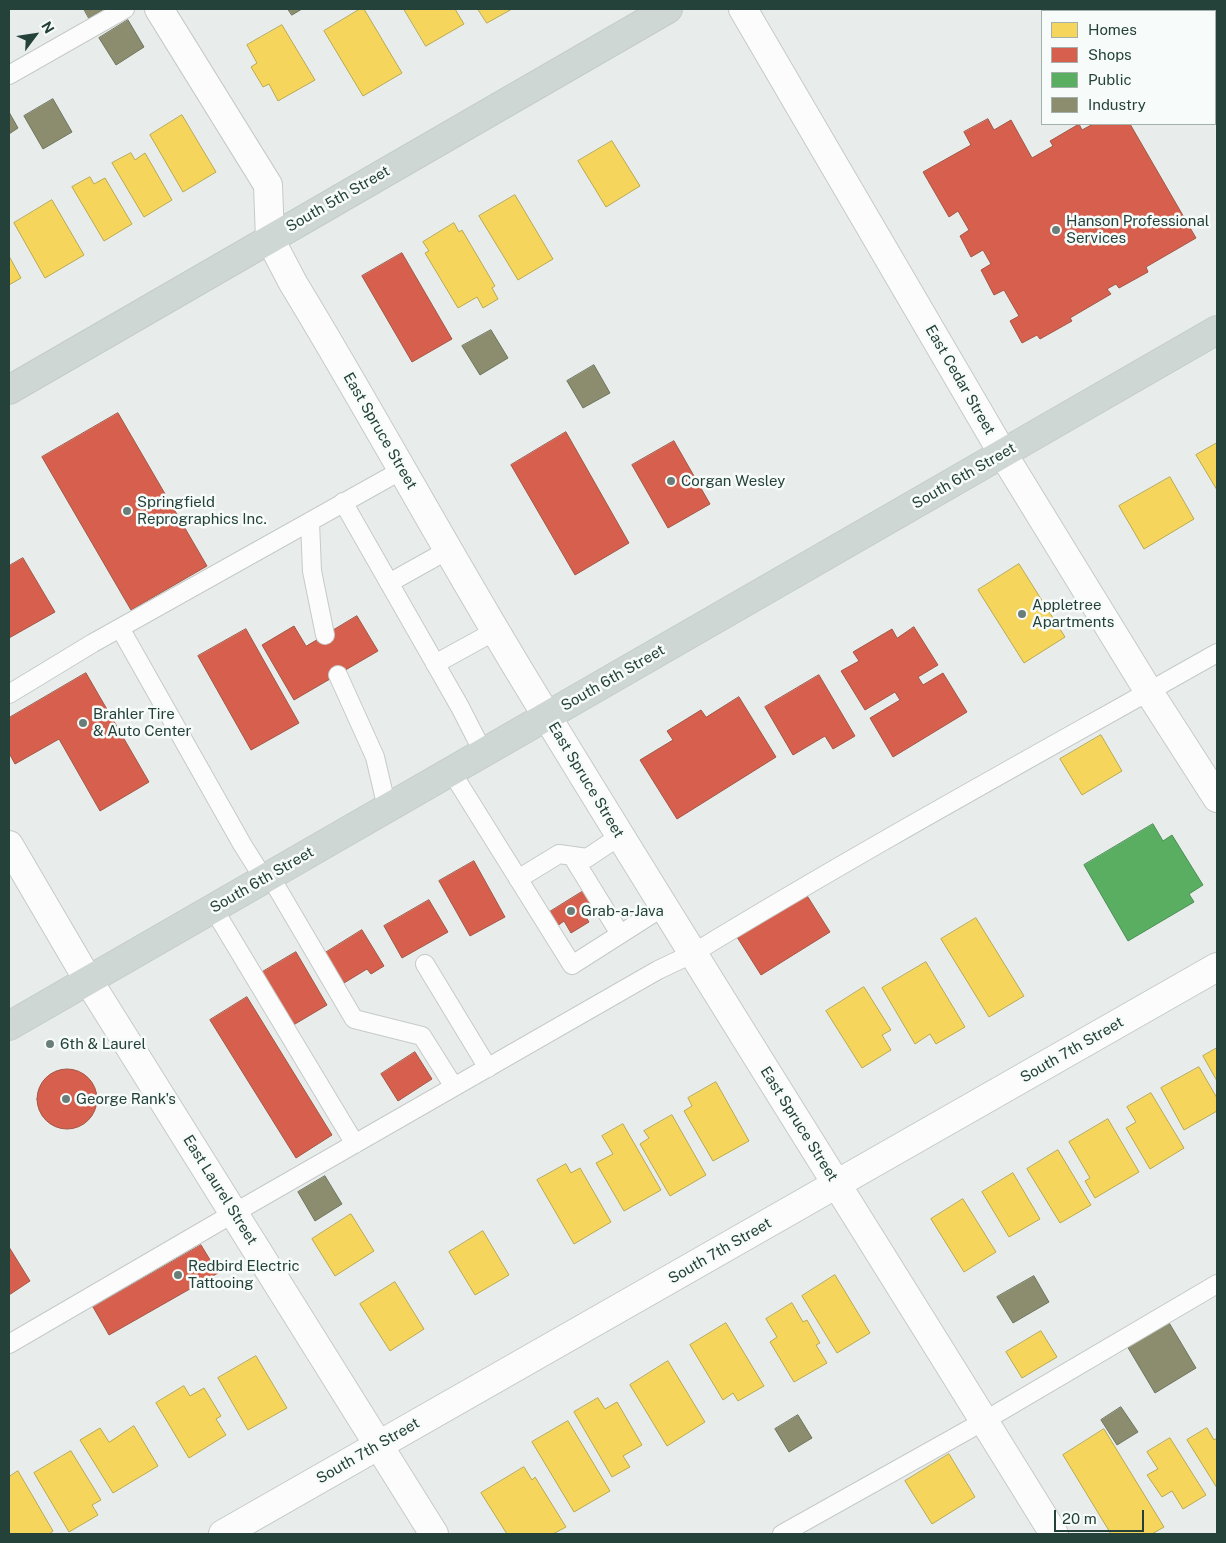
<!DOCTYPE html>
<style>
body{margin:0}
#map{position:relative;width:1226px;height:1543px;overflow:hidden;background:#e8edeb;font-family:"Public Sans",sans-serif}
canvas{display:block}
.frame{position:absolute;inset:0;border:10px solid #24423a;pointer-events:none}
.legend{position:absolute;left:1041px;top:10px;width:175px;height:115px;box-sizing:border-box;background:#f7fbf9;border:1px solid #a3b1ad;margin:0;padding:6px 9px;list-style:none;font-size:15px;color:#24423a}
.legend li{display:flex;align-items:center;gap:10px;height:25px}
.legend b{width:25px;border:1px solid #a3b1ad}
.north{position:absolute;left:10px;top:10px;width:50px;height:50px;-webkit-text-stroke:4px #f7fbf9;paint-order:stroke;rotate:59deg;font-size:14px;font-weight:700;line-height:20px;text-align:center;color:#24423a}
.north::after{content:'';display:block;margin:auto;width:18px;height:22px;background:#24423a;clip-path:polygon(50% 0,100% 100%,50% 72%,0 100%)}
.scale{position:absolute;left:1054px;top:1510px;width:90px;height:22px;box-sizing:border-box;border:2px solid #24423a;border-top:0;padding-left:6px;font-size:15px;line-height:18px;white-space:nowrap;color:#24423a;-webkit-text-stroke:4px #f7fbf9;paint-order:stroke}
</style>
<div id="map">
<canvas width="1226" height="1543"></canvas>
<div class="frame"></div>
<ul class="legend">
<li><b style="height:14px;background:#f6d55c"></b>Homes</li>
<li><b style="height:14px;background:#d6604d"></b>Shops</li>
<li><b style="height:14px;background:#5aae61"></b>Public</li>
<li><b style="height:14px;background:#8c8c6e"></b>Industry</li>
</ul>
<div class="north">N</div>
<div class="scale">20 m</div>
</div>
<script>
const c = document.querySelector('canvas').getContext('2d');
c.lineJoin = 'round';
function paint(path, color) { c.fillStyle = color; c.fill(path, 'evenodd'); }
function trace(path, color, width, dash) { c.strokeStyle = color; c.lineWidth = width; c.lineCap = dash ? 'butt' : 'round'; c.setLineDash(dash || []); c.stroke(path); }
function label(font, color, halo, rows, align = 'center') {
  c.font = font + ' "Public Sans",sans-serif'; c.lineWidth = 5; c.setLineDash([]); c.textBaseline = 'middle'; c.strokeStyle = halo; c.fillStyle = color; for (const [text, x, y, turn = 0] of rows) {
    c.save(); c.translate(x, y); c.rotate((+turn || 0) * Math.PI / 180); c.textAlign = isNaN(turn) ? turn : align; if (halo) c.strokeText(text, 0, 0); c.fillText(text, 0, 0); c.restore();
  }
}
const homes = new Path2D(`
 M360 9H364L402 73 363 96 324 31Z
 M404 9H455L464 24 426 46Z
 M478 9H512L487 23Z
 M282 25 315 80 278 101 269 84 263 87 251 67 257 63 247 45Z
 M182 115 216 172 183 192 150 135Z
 M612 141 640 186 606 207 578 161Z
 M131 153 135 160 145 153 172 200 144 217 112 163Z
 M90 177 94 184 105 178 132 224 104 241 72 187Z
 M515 195 553 259 518 280 479 216Z
 M52 200 84 255 45 278 14 223Z
 M454 223 459 232 462 230 495 286 492 288 498 299 483 308 477 297 458 308 425 253 429 251 423 242Z
 M9 256 21 278 9 285Z
 M1217 443V490L1196 455Z
 M1170 477 1194 519 1144 549 1119 506Z
 M1019 564 1065 637 1024 663 978 590Z
 M1101 735 1122 771 1082 795 1060 759Z
 M976 918 1024 996 989 1017 941 939Z
 M926 962 965 1027 936 1044 930 1034 915 1044 882 988Z
 M864 987 891 1030 882 1035 891 1050 862 1068 826 1011Z
 M1217 1048V1081L1203 1056Z
 M1199 1067 1217 1098V1111L1184 1130 1161 1088Z
 M716 1082 749 1141 713 1161 684 1111 692 1106 688 1098Z
 M1151 1093 1184 1148 1150 1169 1126 1128 1136 1122 1127 1107Z
 M672 1115 706 1175 670 1196 640 1144 649 1138 644 1131Z
 M1108 1119 1139 1172 1095 1198 1085 1181 1090 1178 1069 1142Z
 M623 1124 661 1190 624 1211 596 1163 613 1154 602 1136Z
 M1058 1150 1091 1205 1060 1223 1027 1169Z
 M566 1164 571 1173 580 1168 611 1222 574 1244 537 1180Z
 M1013 1173 1040 1219 1009 1237 982 1192Z
 M963 1199 996 1252 964 1272 931 1219Z
 M351 1214 374 1251 335 1276 312 1239Z
 M483 1231 509 1275 475 1295 449 1252Z
 M835 1275 870 1333 837 1353 802 1296Z
 M395 1282 424 1329 390 1351 360 1304Z
 M792 1303 803 1322 807 1320 820 1343 816 1345 827 1363 794 1382 770 1342 777 1337 766 1319Z
 M726 1323 764 1386 738 1401 733 1393 723 1400 690 1345Z
 M1041 1331 1057 1357 1022 1378 1006 1352Z
 M256 1356 287 1408 248 1430 218 1378Z
 M668 1361 705 1422 667 1446 630 1385Z
 M184 1386 190 1396 204 1388 221 1416 216 1419 226 1435 189 1458 156 1403Z
 M598 1398 605 1409 617 1402 642 1445 623 1456 630 1467 612 1477 574 1412Z
 M568 1421 610 1491 574 1512 532 1442Z
 M134 1426 158 1466 113 1493 80 1440 100 1428 109 1442Z
 M1207 1428 1214 1440 1217 1438V1488L1187 1440Z
 M1104 1429 1164 1527 1152 1534H1111L1063 1455Z
 M1170 1438 1206 1495 1183 1509 1172 1491 1162 1497 1147 1475 1158 1469 1147 1452Z
 M71 1451 101 1500 92 1505 98 1515 69 1532 34 1473Z
 M949 1454 975 1497 932 1524 905 1481Z
 M524 1467 532 1480 535 1477 566 1527 553 1534H507L481 1493Z
 M18 1471 53 1531 49 1534H9V1477Z`);
paint(homes, '#f6d55c');
trace(homes, '#b7a952', 1);
const shops = new Path2D(`
 M988 119 994 130 1011 120 1032 158 1053 146 1050 141 1079 124 1082 130 1093 124H1130L1196 238 1146 267 1148 272 1119 288 1116 284 1107 289 1111 294 1070 318 1072 321 1040 339 1037 335 1022 343 1010 321 1019 316 1004 290 994 295 981 270 991 264 983 250 971 257 960 236 969 230 958 211 949 217 923 172 971 145 964 132Z
 M402 253 452 339 412 362 362 276Z
 M118 413 207 566 131 610 42 457Z
 M566 432 629 543 575 575 511 465Z
 M674 441 710 504 668 528 632 465Z
 M23 558 55 612 9 638V566Z
 M357 616 378 651 294 700 262 645 294 626 306 646Z
 M914 627 938 665 918 677 923 685 943 673 967 712 893 757 870 718 900 700 895 692 865 710 841 671 859 661 853 652 892 629 897 638Z
 M246 629 299 723 251 750 198 656Z
 M86 673 149 782 100 811 59 739 15 764 9 753V718Z
 M819 675 855 736 833 749 825 736 793 755 765 707Z
 M739 697 776 757 677 819 640 760 673 740 667 731 701 710 706 717Z
 M474 861 505 917 470 936 439 881Z
 M585 890 593 904 582 911 589 922 571 933 564 921 556 927 548 913Z
 M806 894 830 932 761 975 737 937Z
 M429 900 448 932 402 958 384 926Z
 M362 930 384 966 371 974 367 969 344 983 325 953Z
 M296 952 327 1005 290 1027 259 974Z
 M247 997 332 1135 296 1158 210 1020Z
 M415 1052 432 1079 398 1101 381 1074Z
 M37 1099a30 30 0 1 1 60 0a30 30 0 1 1-60 0Z
 M201 1245 218 1273 109 1335 93 1307Z
 M9 1247 30 1281 9 1295Z`);
paint(shops, '#d6604d');
trace(shops, '#a15747', 1);
const public = new Path2D(`
 M1153 824 1163 841 1172 835 1203 885 1189 894 1194 902 1128 941 1084 865Z`);
paint(public, '#5aae61');
trace(public, '#4a8e55', 1);
const industry = new Path2D(`
 M84 9H104L89 18Z
 M288 9H302L292 15Z
 M128 20 144 47 116 65 99 38Z
 M53 99 72 132 43 149 24 116Z
 M9 112 18 128 9 134Z
 M491 330 508 358 480 375 462 346Z
 M594 365 610 393 583 408 567 381Z
 M325 1176 342 1204 315 1221 298 1192Z
 M1034 1276 1049 1302 1013 1323 997 1297Z
 M1168 1321 1196 1368 1155 1393 1127 1346Z
 M1121 1407 1138 1432 1117 1445 1101 1420Z
 M798 1415 812 1438 789 1452 775 1429Z`);
paint(industry, '#8c8c6e');
trace(industry, '#6d765e', 1);
const service = new Path2D(`
 M9 75 125 9
 M343 502 460 707 483 752
 M310 522 312 571 325 635
 M389 583 448 550
 M120 628 242 844 264 879
 M435 664 495 631
 M338 675 375 757 387 808
 M9 694 93 643 402 470
 M451 771 572 965 663 907
 M572 856 620 934
 M270 876 354 1019 422 1036 454 1087
 M518 879 559 854 587 858 620 836
 M213 908 355 1144
 M425 964 488 1068
 M9 1344 234 1213 658 970 692 954C864 849 1042 752 1217 653
 M782 1534 984 1421 1217 1284`);
const minor = new Path2D(`
 M159 9 268 185 270 239 293 283C372 413 444 547 523 677 697 964 878 1248 1054 1534
 M743 9 1003 454 1149 692 1217 798
 M9 845 88 980 434 1534
 M223 1534 1217 967`);
const primary = new Path2D(`
 M9 390 668 9
 M9 1026 1217 330`);
trace(service, '#c5cac8', 20);
trace(minor, '#c5cac8', 30);
trace(primary, '#c3ccc9', 30);
trace(service, '#fcfcfc', 18);
trace(minor, '#fcfcfc', 28);
trace(primary, '#cfd7d5', 28);
for (const [x, y, r, color] of [
 [1056,230,5,"#697e78"],
 [671,481,5,"#697e78"],
 [127,511,5,"#697e78"],
 [1022,614,5,"#697e78"],
 [83,723,5,"#697e78"],
 [571,911,5,"#697e78"],
 [50,1044,5,"#697e78"],
 [66,1099,5,"#697e78"],
 [178,1275,5,"#697e78"]
]) { const dot = new Path2D(); dot.arc(x, y, r, 0, 2 * Math.PI); c.fillStyle = color; c.fill(dot); trace(dot, '#f7fbf9', 2); }
label('15px', '#24423a', '#f7fbf9', [
 ["South 5th Street",338,199,-30],
 ["East Cedar Street",960,380,60],
 ["East Spruce Street",380,431,60],
 ["South 6th Street",964,476,-30],
 ["South 6th Street",613,678,-30],
 ["East Spruce Street",586,780,59],
 ["South 6th Street",262,880,-30],
 ["South 7th Street",1072,1050,-30],
 ["East Spruce Street",799,1124,58],
 ["East Laurel Street",220,1190,58],
 ["South 7th Street",720,1251,-30],
 ["South 7th Street",368,1451,-30]
]);
label('15px', '#24423a', '#f7fbf9', [
 ["Hanson Professional",1066,221],
 ["Services",1066,238],
 ["Corgan Wesley",681,481],
 ["Springfield",137,502],
 ["Reprographics Inc.",137,519],
 ["Appletree",1032,605],
 ["Apartments",1032,622],
 ["Brahler Tire",93,714],
 ["& Auto Center",93,731],
 ["Grab-a-Java",581,911],
 ["6th & Laurel",60,1044],
 ["George Rank's",76,1099],
 ["Redbird Electric",188,1266],
 ["Tattooing",188,1283]
], 'left');
</script>
